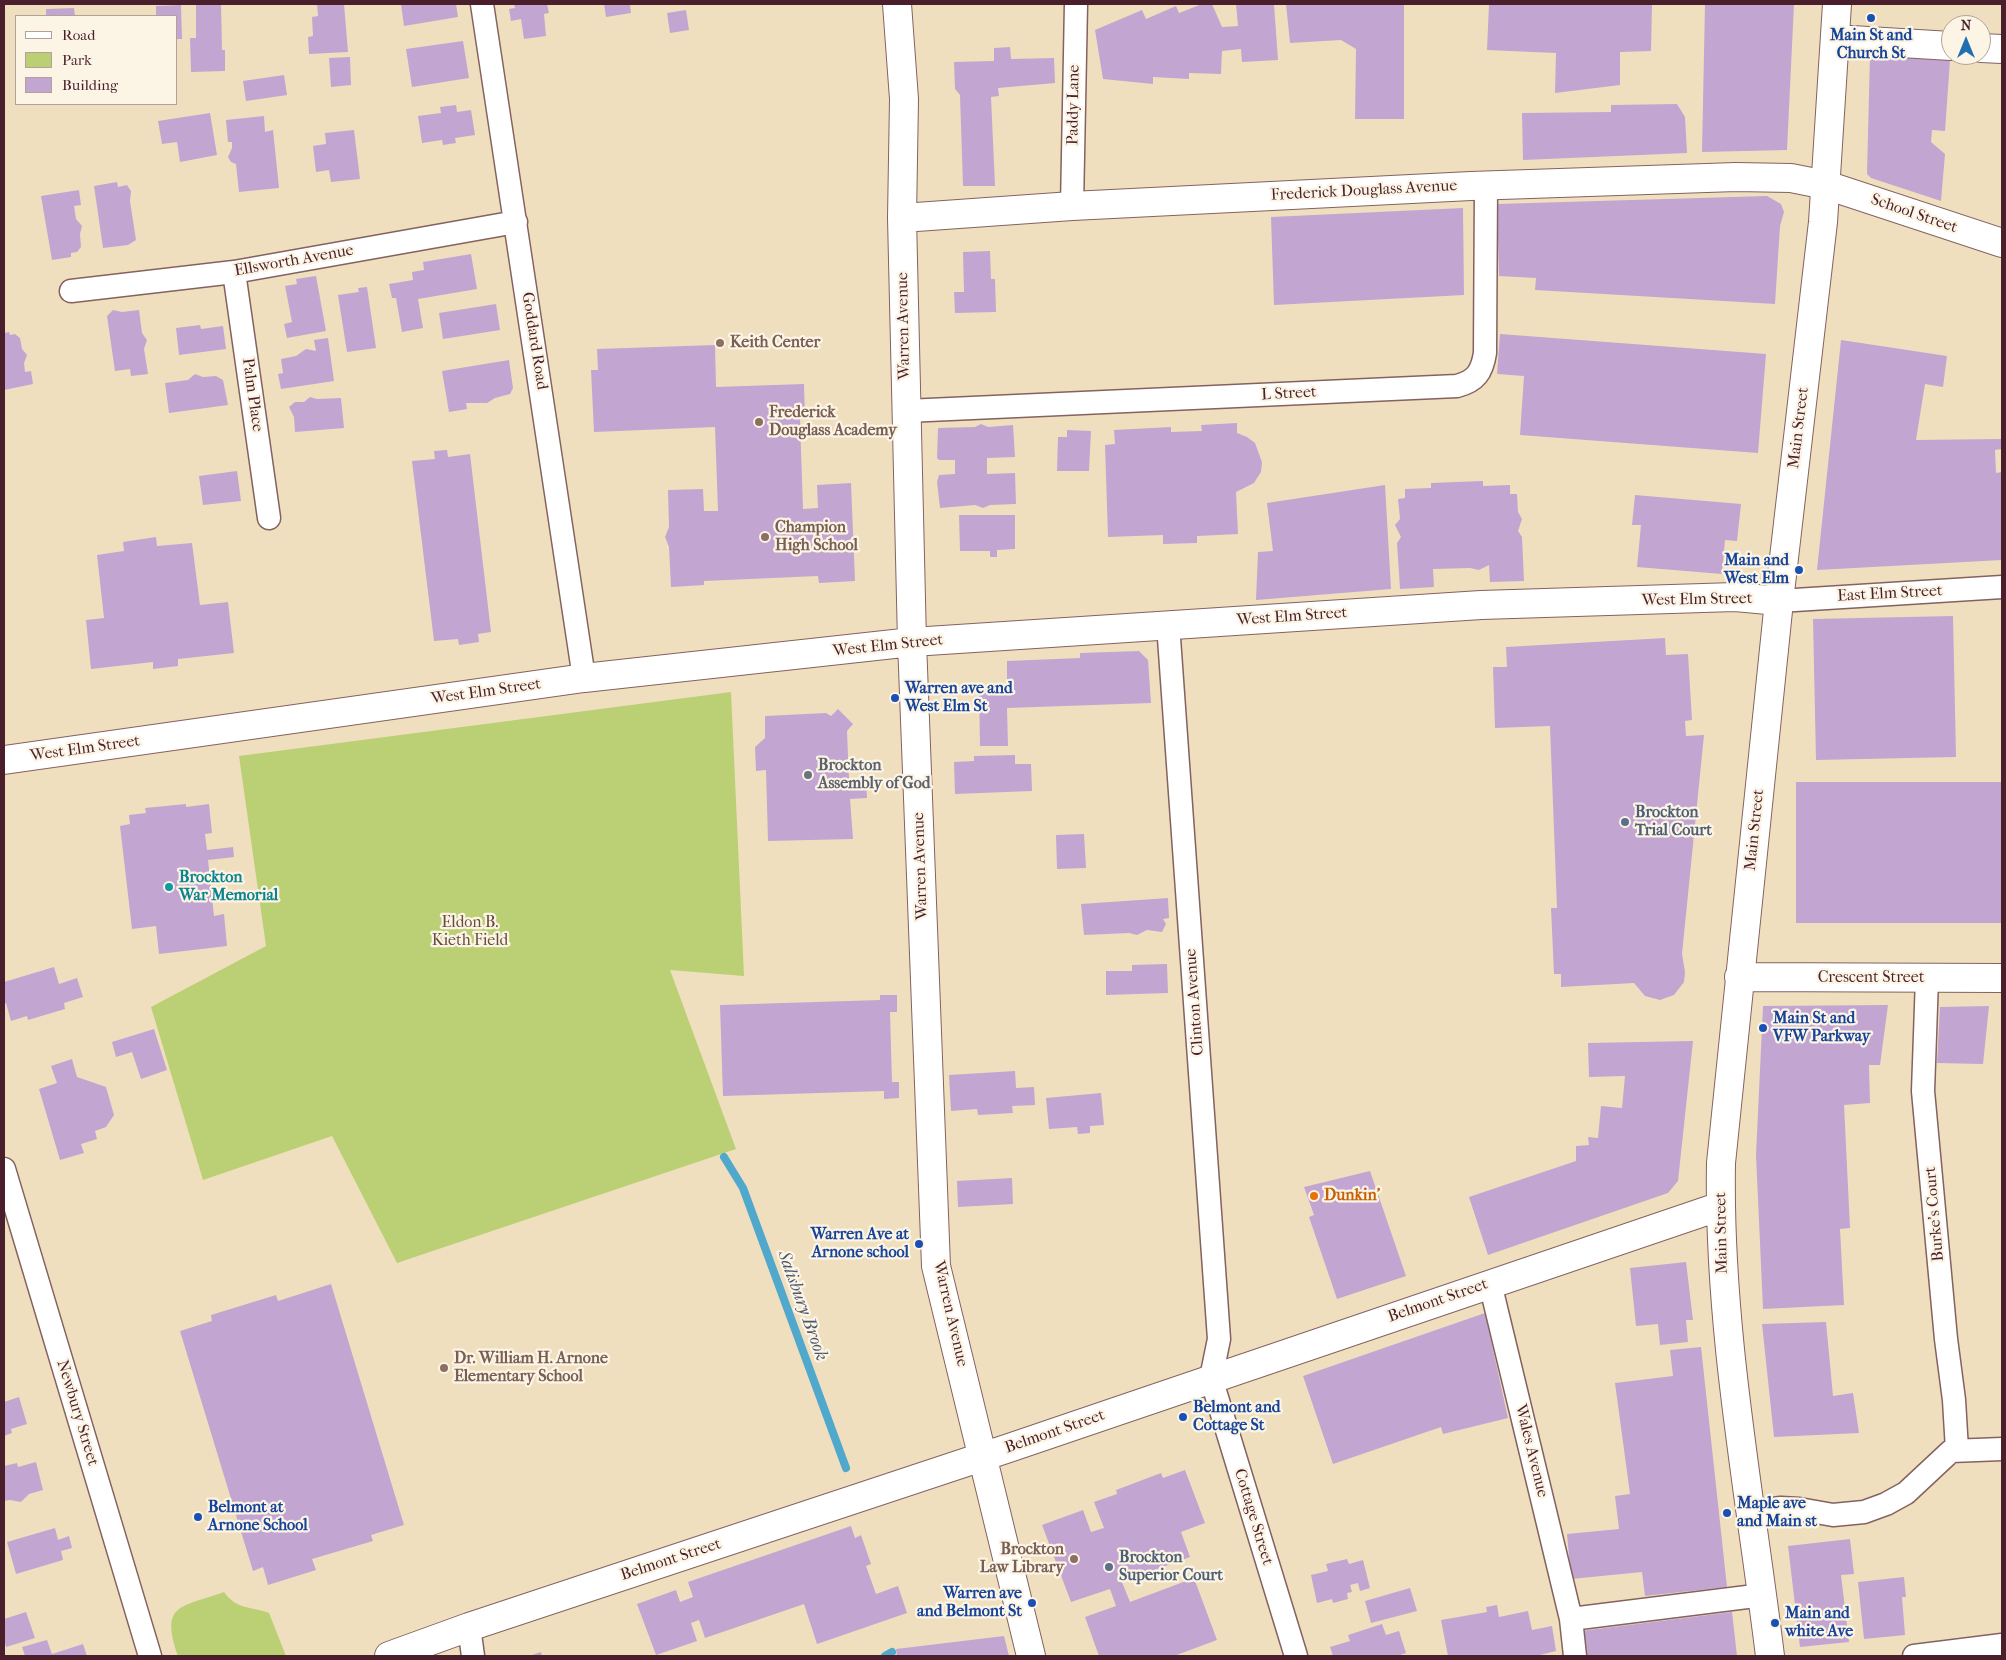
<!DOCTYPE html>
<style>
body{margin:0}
#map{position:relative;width:2006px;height:1660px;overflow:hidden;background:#f0dfbf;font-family:"IM FELL French Canon",serif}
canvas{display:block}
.frame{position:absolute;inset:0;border:5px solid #4a1f2b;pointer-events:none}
.legend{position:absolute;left:15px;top:15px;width:162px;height:90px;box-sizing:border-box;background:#fcf5e5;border:1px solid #b59f9b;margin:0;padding:6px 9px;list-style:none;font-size:15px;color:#4a1f2b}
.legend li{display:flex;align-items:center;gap:10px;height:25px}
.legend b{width:25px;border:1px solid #b59f9b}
.north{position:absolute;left:1941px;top:15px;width:50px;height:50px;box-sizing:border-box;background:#fcf5e5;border:1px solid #b59f9b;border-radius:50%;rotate:0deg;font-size:14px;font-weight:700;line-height:20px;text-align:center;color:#4a1f2b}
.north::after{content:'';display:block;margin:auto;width:18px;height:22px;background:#1f6fb2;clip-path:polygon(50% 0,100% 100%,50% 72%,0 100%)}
</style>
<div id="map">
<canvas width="2006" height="1660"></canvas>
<div class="frame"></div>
<ul class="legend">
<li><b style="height:6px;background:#fff"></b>Road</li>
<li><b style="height:14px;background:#bbd074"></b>Park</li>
<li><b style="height:14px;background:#c3a5d2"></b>Building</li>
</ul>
<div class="north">N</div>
</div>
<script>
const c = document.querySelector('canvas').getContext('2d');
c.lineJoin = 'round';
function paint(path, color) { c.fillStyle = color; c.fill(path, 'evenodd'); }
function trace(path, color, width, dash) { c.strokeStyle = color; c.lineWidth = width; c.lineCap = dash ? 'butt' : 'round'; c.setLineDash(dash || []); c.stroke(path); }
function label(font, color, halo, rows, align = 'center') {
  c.font = font + ' "IM FELL French Canon",serif'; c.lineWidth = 4.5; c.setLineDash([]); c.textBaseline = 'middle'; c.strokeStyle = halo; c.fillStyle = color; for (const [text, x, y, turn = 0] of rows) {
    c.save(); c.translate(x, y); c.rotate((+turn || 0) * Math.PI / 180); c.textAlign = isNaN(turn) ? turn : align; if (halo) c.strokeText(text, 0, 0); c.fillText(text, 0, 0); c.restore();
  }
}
paint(new Path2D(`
 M731 692 744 976 670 970 736 1149 397 1263 332 1136 203 1180 151 1007 266 946 239 756Z
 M224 1592C237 1610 250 1606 269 1613L286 1656H178C160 1603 180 1608 224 1592Z`), '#bbd074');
trace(new Path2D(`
 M724 1157 743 1188 846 1468
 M885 1656 892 1652`), '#50a8cd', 8);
paint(new Path2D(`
 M196 4H221L222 50H225V71L191 72 190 38H196Z
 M317 4H344L348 52 309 54 308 37 313 36 312 17 318 16Z
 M401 4H456L458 17 404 26Z
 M514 4H547L549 13 544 14 546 36 524 39 521 19 511 21 509 9 515 8Z
 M604 4H630L631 13 606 17Z
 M1202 4H1212L1222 27 1238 26 1236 4H1274L1278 60 1242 62 1241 49 1222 51 1221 74 1189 73V79L1153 77V84L1103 79 1095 30 1142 10 1146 19 1176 6 1179 13Z
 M1286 4H1404V119H1355L1356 49 1341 40 1290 43Z
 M1489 4H1652L1651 51 1620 52V85L1555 93 1556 53 1487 50Z
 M1705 4H1794L1787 150 1702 152Z
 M181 5 182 39H176V16H156V6Z
 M74 8 75 16H46V9Z
 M686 10 689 30 670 33 667 13Z
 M463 41 469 78 412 87 406 49Z
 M1010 47 1011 59 1054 58 1055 83 998 88 999 96 991 97 995 186H963L960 95 955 89 954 62 994 61V48Z
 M1870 54 1950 60 1945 131 1932 130 1931 142 1945 154 1941 201 1871 178 1867 174Z
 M350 57 351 85 331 87 329 58Z
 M284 75 287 95 246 101 243 81Z
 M1677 104 1685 117 1687 153 1523 160 1522 113 1611 112V105Z
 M456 105 457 112 471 110 475 135 455 138 456 143 443 145 442 140 422 143 418 116 441 113 440 107Z
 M210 113 217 155 180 162 177 142 162 144 158 121Z
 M264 116 265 132 273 130 279 188 239 192 236 164 231 162 228 157 232 148V142H228L226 120Z
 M354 130 360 179 331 182 329 170 316 172 313 146 326 144 325 133Z
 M117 182 118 187 127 185 131 191 130 201 136 240 128 245 103 248 94 186Z
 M79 190 81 205 74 206 76 219 82 226 80 234 81 247 77 252 71 253V257L52 260 41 196Z
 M1767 196 1781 204 1784 212 1780 226 1775 304 1535 290 1536 278 1499 276 1497 204Z
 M1463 208 1464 295 1274 305 1271 217Z
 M990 251 991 279H995L996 312 955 313 954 292H964L963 252Z
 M471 254 477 289 418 299 423 328 402 332 396 298H392L389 284 413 280 412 272 424 270 423 262Z
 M316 276 326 331 287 338 284 324 292 322 285 286 297 284 296 279Z
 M367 287 376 348 347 352 338 295 359 292 358 288Z
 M496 304 500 330 443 339 439 313Z
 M113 310 122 312 139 310 142 333 147 340 144 349 148 374 131 376 130 369 115 371 107 316Z
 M200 325 201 329 223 326 226 349 179 355 176 328Z
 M9 332 10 335 15 334 20 338 22 349 27 355 24 363 25 372 31 371 33 384 4 390V333Z
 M1500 334 1766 354 1758 453 1520 435 1524 376 1497 374Z
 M328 338 334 381 281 389 278 374 283 373 281 359 296 356 306 349 316 351 314 340Z
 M1841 340 1947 356 1943 387 1925 384 1916 440 2001 439 2002 449 1995 450 1996 473 2002 472V560L1817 570Z
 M715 345 716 387 804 384 805 418 800 419 803 509 818 508 817 485 851 483 855 581 819 583 818 576 704 581V585L671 587 669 547 665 537 669 527 668 490 703 489 704 511H718L715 427 594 432 591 370H598L597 349Z
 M509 360 513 388 510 394 495 398 487 403H466L467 409 449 412 442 371Z
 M195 374 203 377 216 376 223 380 228 405 169 413 165 383 188 380Z
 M310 397 317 399 341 398 344 428 295 432 294 417 289 407 295 402H304Z
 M1237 423V433L1247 437 1255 443 1262 462 1261 472 1254 483 1236 492 1238 534 1197 536V543L1163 544V535L1108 537 1105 445 1115 444 1114 430 1171 427V432L1202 431 1201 425Z
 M981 424 988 427 1013 425 1015 457 987 458V474L1015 473 1016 504 990 505 983 508 975 505 940 508 937 482 939 475 955 474V460H939L937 458 938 428 975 427Z
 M1067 430 1091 431 1089 471H1057L1058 437H1067Z
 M447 450 448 457 470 454 491 632 478 634 479 642 459 645 458 639 434 641 412 461 435 459 434 451Z
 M237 471 241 501 203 505 199 476Z
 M1483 481V486L1510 485V494H1517L1518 512 1522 519 1518 531 1522 537 1524 581 1490 582 1489 565 1479 570 1470 568 1433 569 1434 587 1400 589 1397 543 1401 537 1395 525 1400 519 1398 499 1405 498V489L1431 488V483Z
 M1385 485 1391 589 1256 600 1258 552 1273 551 1267 503Z
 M1635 495 1741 504 1737 541 1725 540 1722 574 1637 567 1641 525H1632Z
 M959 515H1015V549L997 550V557H990V551H960Z
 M156 537 157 546 192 543 200 605 228 602 234 653 178 659V666L153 669V662L91 669 86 620 104 618 97 555 124 551 123 542Z
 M1953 616 1956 757 1816 760 1813 619Z
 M1665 638 1666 655 1688 654 1692 720 1685 721 1686 736 1704 735 1682 954 1685 972 1684 982 1674 995 1660 1000 1645 996 1634 983 1561 987V974H1554L1551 908H1557L1550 726 1495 728 1493 667H1507L1506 647Z
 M1139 651 1148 660 1151 703 1007 708 1008 746H980L979 687H1007V661L1080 658V653Z
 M838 709 853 724 847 731 849 780H866L867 798 850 799 853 839 768 841 766 770 756 771 755 747 765 738V716L826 713 831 716Z
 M1015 755V764H1031L1032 791 955 794 954 762 974 761V756Z
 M1796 782H2002V923H1796Z
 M186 804V807L209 804 212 833 205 834 207 850 233 847 234 857 208 860 214 916 224 914 227 946 159 954 156 926 132 929 120 826 130 824 129 815 146 813 145 808Z
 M1084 834 1086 868 1057 869 1056 835Z
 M1168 898 1169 918 1163 919 1166 924 1162 932 1147 930 1137 935 1129 933 1084 935 1081 904Z
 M1167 964 1168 993 1106 995V971H1132V965Z
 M54 967 59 984 77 978 83 997 64 1003 65 1009 28 1020 27 1016 11 1021 6 1003 4 1004V982Z
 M880 995H897V1012H890L892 1082H899V1098L884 1099V1091L723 1096 720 1005 880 1000Z
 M1888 1005 1880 1065H1869L1870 1103 1844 1105 1850 1228 1840 1229 1844 1305 1763 1309 1756 1155 1763 1006Z
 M1989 1006 1983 1064 1937 1063 1940 1007Z
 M154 1029 167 1070 141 1079 132 1052 116 1057 112 1042Z
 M1693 1041 1678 1181 1668 1193 1488 1255 1469 1197 1576 1161V1146L1589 1145 1588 1137 1598 1138 1601 1106 1622 1108 1625 1076 1589 1077 1588 1043Z
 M72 1059 77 1077 106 1087 114 1115 106 1127 95 1131 97 1139 81 1144 84 1153 60 1160 39 1089 57 1083 51 1066Z
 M1015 1071 1016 1088 1034 1087 1035 1105 1012 1106 1013 1113 978 1115 977 1109 951 1111 949 1075Z
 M1101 1093 1104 1125 1090 1126V1133L1078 1134 1077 1127 1049 1129 1046 1098Z
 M1370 1171 1406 1276 1337 1299 1309 1217 1314 1215 1304 1187Z
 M1012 1178 1013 1204 958 1207 957 1181Z
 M1686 1262 1693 1320H1686L1688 1342 1660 1345 1658 1324 1636 1326 1630 1268Z
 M331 1284 404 1525 371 1535 373 1541 312 1559 316 1570 268 1585 263 1567 253 1571 180 1331 212 1321 211 1315 276 1295 278 1301Z
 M1485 1313 1508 1418 1443 1434 1441 1427 1333 1464 1303 1376Z
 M1826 1322 1833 1396 1853 1393 1859 1433 1774 1437 1762 1324Z
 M1701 1347 1727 1587 1645 1596 1642 1572 1571 1579 1567 1534 1619 1529 1615 1496 1630 1494 1615 1383 1673 1376 1670 1350Z
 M19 1397 27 1424 11 1429 12 1433 4 1436V1402Z
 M36 1462 43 1490 29 1494 21 1502 10 1500 4 1501V1466L17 1463 18 1467Z
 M1185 1470 1205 1523 1181 1532 1190 1557 1122 1582 1130 1602 1194 1578 1217 1640 1174 1656H1099L1085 1617 1116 1606 1110 1589 1071 1602 1042 1525 1083 1510 1091 1532 1104 1528 1094 1502 1117 1494 1116 1490 1161 1473 1163 1478Z
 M851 1526 855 1538 861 1535 871 1564 866 1566 876 1594 898 1586 907 1613 817 1644 804 1604 705 1638 699 1620 691 1623 697 1641 656 1655 637 1604 676 1590 680 1602 693 1597 688 1582Z
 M55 1528 58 1540 69 1536 72 1548 61 1551 63 1560 16 1574 7 1542Z
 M1850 1539 1854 1574 1841 1575 1849 1642 1800 1647 1788 1546Z
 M1347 1559 1349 1564 1363 1560 1370 1588 1360 1591 1358 1583 1350 1585 1352 1592 1347 1593 1348 1599 1333 1603 1332 1599 1317 1603 1311 1575 1328 1571 1326 1564Z
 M1904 1577 1906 1597H1902L1905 1635 1864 1639 1858 1582Z
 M1410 1588 1417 1611 1371 1623 1365 1601Z
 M1497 1605 1499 1617 1528 1611 1532 1630 1552 1626 1556 1651 1536 1656H1448L1441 1620 1487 1612 1486 1607Z
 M26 1612 35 1638 6 1647 4 1639V1619Z
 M1732 1612 1737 1656H1585L1581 1631Z
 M1382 1624 1386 1635 1399 1631 1406 1653 1397 1656H1333L1330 1647 1350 1641 1348 1635Z
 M1004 1636 1009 1656H897L896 1649Z
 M47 1640 52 1654 83 1644 87 1656H25L22 1647Z
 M541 1652 542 1656H529Z`), '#c3a5d2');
const street = new Path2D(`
 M482 4 584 678
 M1072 206 1076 4
 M234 272 269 518
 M71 291 234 272 516 222
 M906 411 1457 386C1476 381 1482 372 1485 353L1486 185
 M1779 601 2002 587
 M1168 624 1219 1339 1211 1378 1296 1656
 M1927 978 1923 1091 1946 1339 1954 1400 1957 1450
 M4 1169 150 1656
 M1490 1283 1571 1619 1575 1656
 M1752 1512 1781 1508 1799 1509 1833 1515 1864 1512 1886 1504 1906 1493 1951 1451 2002 1449
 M1571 1619 1763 1595
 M469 1627 473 1656
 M1914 1656 2002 1645`);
const secondary = new Path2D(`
 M897 4 904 99 902 218 912 642 936 1266 1031 1656
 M1835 39 1951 46
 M1981 48 2002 49
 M902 218 1072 206 1471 186 1736 177 1791 178 1826 185 2002 243
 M4 760 584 678 912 642 1481 605 1735 597 1779 601
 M1739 977 2002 978
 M389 1656 469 1627 1009 1448 1721 1206
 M1770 1656C1750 1493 1718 1328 1721 1163L1779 601 1823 222 1837 4`);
trace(street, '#84625f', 25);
trace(secondary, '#84625f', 30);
trace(street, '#fff', 22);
trace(secondary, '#fff', 28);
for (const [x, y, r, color] of [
 [1871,18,5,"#1a4fb4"],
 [720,343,5,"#8d6e63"],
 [759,422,5,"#8d6e63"],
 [765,537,5,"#8d6e63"],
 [1799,570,5,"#1a4fb4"],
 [895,698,5,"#1a4fb4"],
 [808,775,5,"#6b7280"],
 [1625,822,5,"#5c6f8a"],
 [169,887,5,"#0f9aa8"],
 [1763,1028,5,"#1a4fb4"],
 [1314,1196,5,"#e8710a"],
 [919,1244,5,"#1a4fb4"],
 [444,1368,5,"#8d6e63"],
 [1183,1417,5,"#1a4fb4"],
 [1727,1513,5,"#1a4fb4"],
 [198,1517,5,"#1a4fb4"],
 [1074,1559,5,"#8d6e63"],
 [1109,1567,5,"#5c6f8a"],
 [1032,1603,5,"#1a4fb4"],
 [1775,1623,5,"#1a4fb4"]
]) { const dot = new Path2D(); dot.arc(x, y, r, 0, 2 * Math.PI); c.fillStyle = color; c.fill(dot); trace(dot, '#fcf5e5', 2); }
label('bold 16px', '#164399', '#fcf5e5', [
 ["Main St and",1871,36,"center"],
 ["Church St",1871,54,"center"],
 ["Main and",1789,561,"right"],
 ["West Elm",1789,579,"right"],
 ["Warren ave and",905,689],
 ["West Elm St",905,707],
 ["Main St and",1773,1019],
 ["VFW Parkway",1773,1037],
 ["Warren Ave at",909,1235,"right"],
 ["Arnone school",909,1253,"right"],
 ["Belmont and",1193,1408],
 ["Cottage St",1193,1426],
 ["Maple ave",1737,1504],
 ["and Main st",1737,1522],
 ["Belmont at",208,1508],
 ["Arnone School",208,1526],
 ["Warren ave",1022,1594,"right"],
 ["and Belmont St",1022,1612,"right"],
 ["Main and",1785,1614],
 ["white Ave",1785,1632]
], 'left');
label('16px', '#4a1f2b', '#fcf5e5', [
 ["Paddy Lane",1074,105,-89],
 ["Frederick Douglass Avenue",1364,191,-3],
 ["School Street",1914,214,19],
 ["Ellsworth Avenue",294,261,-10],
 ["Warren Avenue",904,326,-91],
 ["Goddard Road",534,341,81],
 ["L Street",1289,394,-3],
 ["Palm Place",252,395,82],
 ["Main Street",1799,428,-83],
 ["East Elm Street",1890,594,-3],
 ["West Elm Street",1697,600,-1],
 ["West Elm Street",1292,617,-4],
 ["West Elm Street",888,646,-6],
 ["West Elm Street",486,692,-8],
 ["West Elm Street",85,749,-8],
 ["Main Street",1755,830,-84],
 ["Warren Avenue",921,866,-92],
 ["Crescent Street",1871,978],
 ["Clinton Avenue",1195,1002,-94],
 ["Burke's Court",1935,1214,-95],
 ["Main Street",1722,1233,-91],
 ["Belmont Street",1438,1301,-19],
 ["Warren Avenue",950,1314,77],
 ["Newbury Street",77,1413,73],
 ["Belmont Street",1055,1432,-19],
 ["Wales Avenue",1531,1451,76],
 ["Cottage Street",1253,1517,73],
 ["Belmont Street",671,1560,-18]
]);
label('bold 16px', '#785e54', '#fcf5e5', [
 ["Keith Center",730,343],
 ["Frederick",769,413],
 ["Douglass Academy",769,431],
 ["Champion",775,528],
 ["High School",775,546],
 ["Dr. William H. Arnone",454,1359],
 ["Elementary School",454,1377],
 ["Brockton",1064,1550,"right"],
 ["Law Library",1064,1568,"right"]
], 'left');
label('bold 16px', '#5b616d', '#fcf5e5', [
 ["Brockton",818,766],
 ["Assembly of God",818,784]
], 'left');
label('bold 16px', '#4e5e75', '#fcf5e5', [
 ["Brockton",1635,813],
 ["Trial Court",1635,831],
 ["Brockton",1119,1558],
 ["Superior Court",1119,1576]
], 'left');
label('bold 16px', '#0d838f', '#fcf5e5', [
 ["Brockton",179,878],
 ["War Memorial",179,896]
], 'left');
label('16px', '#664b3d', '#fcf5e5', [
 ["Eldon B.",470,923],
 ["Kieth Field",470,941]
]);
label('bold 16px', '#c56008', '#fcf5e5', [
 ["Dunkin'",1324,1196]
], 'left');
label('italic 18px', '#4c566c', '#fcf5e5', [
 ["Salisbury Brook",802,1306,70]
]);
</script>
